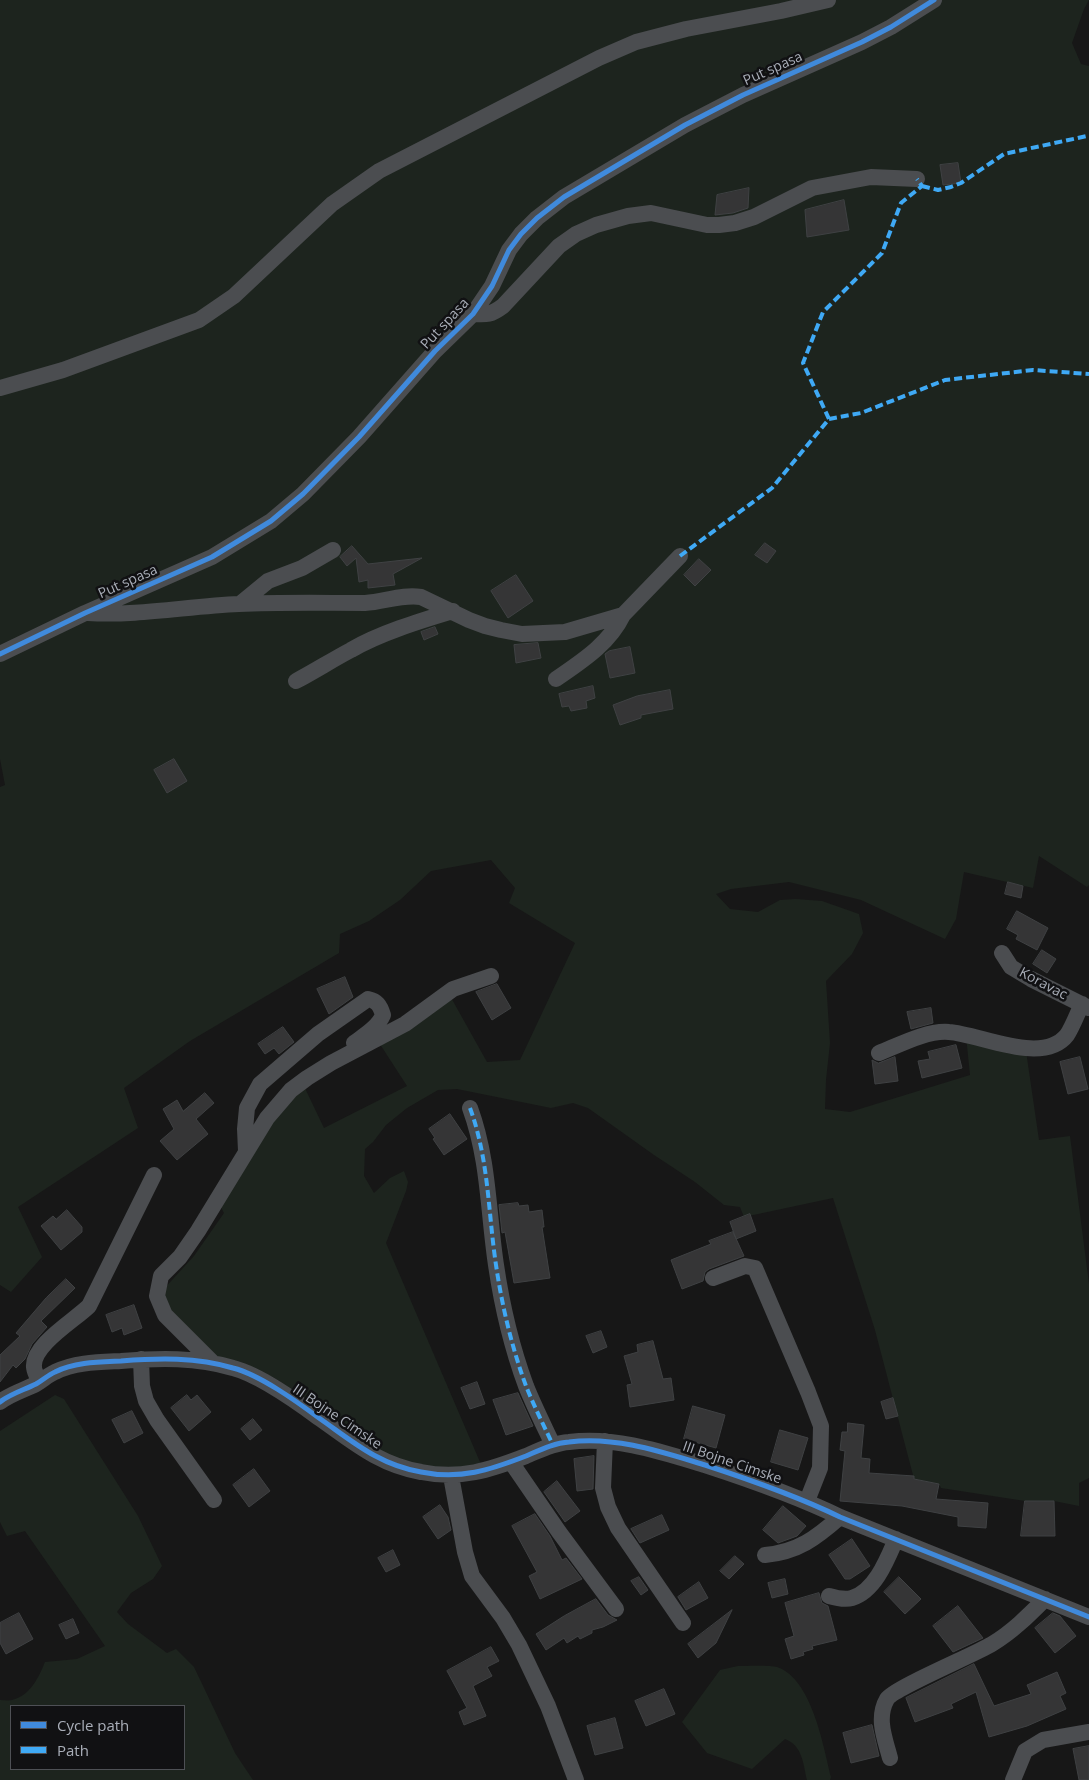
<!DOCTYPE html>
<style>
body{margin:0}
#map{position:relative;width:1089px;height:1780px;overflow:hidden;background:#171717;font-family:"Open Sans",sans-serif}
canvas{display:block}
.legend{position:absolute;left:10px;top:1705px;width:175px;height:65px;box-sizing:border-box;background:#111113;border:1px solid #4e5055;margin:0;padding:6px 9px;list-style:none;font-size:15px;color:#a9aeb8}
.legend li{display:flex;align-items:center;gap:10px;height:25px}
.legend b{width:25px;border:1px solid #4e5055}
</style>
<div id="map">
<canvas width="1089" height="1780"></canvas>
<ul class="legend">
<li><b style="height:6px;background:#408adc"></b>Cycle path</li>
<li><b style="height:6px;background:#3fa9f5"></b>Path</li>
</ul>
</div>
<script>
const c = document.querySelector('canvas').getContext('2d');
c.lineJoin = 'round';
function paint(path, color) { c.fillStyle = color; c.fill(path, 'evenodd'); }
function trace(path, color, width, dash) { c.strokeStyle = color; c.lineWidth = width; c.lineCap = dash ? 'butt' : 'round'; c.setLineDash(dash || []); c.stroke(path); }
function label(font, color, halo, rows, align = 'center') {
  c.font = font + ' "Open Sans",sans-serif'; c.lineWidth = 5; c.setLineDash([]); c.textBaseline = 'middle'; c.strokeStyle = halo; c.fillStyle = color; for (const [text, x, y, turn = 0] of rows) {
    c.save(); c.translate(x, y); c.rotate((+turn || 0) * Math.PI / 180); c.textAlign = isNaN(turn) ? turn : align; if (halo) c.strokeText(text, 0, 0); c.fillText(text, 0, 0); c.restore();
  }
}
paint(new Path2D(`
 M0 0H1089L1084 9 1072 43 1081 64 1089 66V885L1087 887 1039 856 1033 888 964 872 956 919 945 939 861 900 789 882 731 889 716 894 730 909 758 912 780 900 796 899 822 901 859 914 863 933 852 954 826 981 830 1043 826 1080 825 1109 850 1112 970 1075 966 1036 1026 1051 1039 1140 1070 1136 1089 1284V1478L1079 1483V1506L1054 1501H1025L941 1488 939 1484 914 1479 875 1330 833 1198 744 1217 740 1207 724 1205 695 1182 654 1155 588 1108 573 1103 551 1108 457 1089 438 1090 407 1108 386 1125 373 1142 365 1149 364 1176 374 1193 390 1178 404 1171 408 1182 406 1191 386 1243 483 1469 445 1472 389 1459 330 1414 273 1377 211 1357 160 1303 162 1291 194 1256 224 1213 219 1203 245 1157 302 1082 324 1128 407 1086 376 1038 449 994 487 1062 520 1060 575 943 509 903 515 888 491 860 431 871 400 900 369 921 340 934 339 953 190 1041 124 1088 138 1128 18 1207 42 1257 11 1292 0 1285V787L5 785 0 759Z
 M55 1395 64 1399 138 1516 162 1566 153 1579 131 1593 117 1612 128 1624 167 1653 176 1649 194 1667 235 1753 253 1780H0V1700C4 1700 9 1701 12 1700 30 1696 39 1677 45 1662L77 1659 105 1646 25 1531 7 1536 0 1522V1431ZM11 1706H184V1769H11Z
 M738 1666C747 1666 770 1665 777 1667 812 1679 823 1745 831 1777L830 1780H807C803 1764 803 1746 785 1739L752 1769 707 1753 682 1722 720 1670Z`), '#1d241e');
const building = new Path2D(`
 M958 163 961 183 943 185 940 165Z
 M749 188 748 208 733 213 715 215 717 195Z
 M844 200 849 230 807 237 805 210Z
 M765 543 776 551 767 563 755 555Z
 M352 546 368 564 422 558 393 574 395 585 368 588V580L359 582 356 558 347 566 340 557Z
 M699 559 711 570 695 586 684 575Z
 M516 575 533 601 508 618 491 591Z
 M435 627 438 634 424 640 421 632Z
 M538 643 541 658 516 663 514 645Z
 M630 647 635 673 610 678 605 654 609 651Z
 M593 686 595 698 586 701 587 708 571 711 569 706 562 707 559 694Z
 M670 690 673 709 641 715V718L620 725 613 705 637 696Z
 M174 759 187 781 167 793 154 770Z
 M1008 882 1023 886 1021 898 1005 894Z
 M1017 911 1048 928 1037 950 1016 939 1018 935 1007 929Z
 M1042 950 1056 959 1047 973 1033 964Z
 M345 977 353 997 329 1014 317 989Z
 M497 984 511 1008 492 1020 476 992Z
 M931 1008 933 1023 911 1029 907 1012Z
 M283 1027 294 1042 279 1054 274 1048 265 1054 258 1044Z
 M956 1045 962 1068 922 1078 918 1061 930 1059 928 1052Z
 M895 1057 898 1081 875 1084 872 1060 878 1063Z
 M1080 1057 1088 1089 1068 1094 1060 1062Z
 M205 1093 214 1103 196 1119 208 1134 177 1160 160 1141 174 1129 163 1109 177 1100 183 1111Z
 M450 1114 467 1139 444 1155 433 1139 435 1138 429 1129Z
 M518 1203 519 1206 528 1205 529 1212 542 1210 544 1227H542L550 1278 514 1283 505 1232 502 1233 499 1205Z
 M67 1210 82 1227V1232L61 1250 41 1226 53 1216 56 1219Z
 M750 1214 756 1231 736 1239 730 1222Z
 M733 1232 744 1256 709 1269 705 1272 703 1281 682 1289 671 1260 711 1244 709 1241Z
 M66 1279 75 1288 41 1321 47 1327 32 1344 25 1359 16 1368 13 1365 0 1382V1355L20 1336 16 1333 46 1298Z
 M134 1305 142 1328 124 1335 122 1328 112 1332 106 1315Z
 M601 1331 607 1347 593 1353 586 1336Z
 M653 1341 663 1379 671 1378 674 1400 630 1407 627 1385 632 1384 624 1356 638 1352 637 1345Z
 M477 1382 485 1404 470 1409 461 1388Z
 M518 1393 533 1426 506 1435 493 1400Z
 M187 1395 191 1400 197 1395 211 1412 189 1431 171 1408Z
 M893 1398 898 1416 886 1419 881 1402Z
 M693 1406 725 1415 716 1448 684 1439Z
 M132 1411 143 1433 124 1443 112 1420Z
 M253 1419 262 1430 250 1440 241 1429Z
 M848 1423 864 1425 861 1458 870 1459 869 1473 914 1476V1479L939 1484 936 1499 988 1503 986 1528 958 1526V1517L902 1506 840 1501 845 1451 840 1450 842 1432H847Z
 M780 1430 808 1438 798 1470 771 1462Z
 M594 1456 593 1489 577 1491 574 1459Z
 M254 1469 270 1491 249 1507 233 1485Z
 M557 1481 580 1511 565 1522 544 1492Z
 M1025 1501H1054L1055 1536H1021Z
 M440 1505 448 1517 451 1530 438 1539 423 1517Z
 M783 1506 806 1526 797 1536 778 1543 763 1530Z
 M535 1514 550 1536 562 1560 566 1558 582 1579 540 1599 529 1576 537 1572 512 1526Z
 M662 1515 669 1530 640 1543 631 1529Z
 M852 1539 870 1566 850 1579H845L829 1555Z
 M393 1550 400 1565 386 1572 378 1558Z
 M735 1556 744 1564 729 1579 720 1571Z
 M639 1577 648 1590 641 1595 631 1581Z
 M899 1577 921 1599 905 1614 884 1592Z
 M785 1579 788 1594 772 1598 768 1583Z
 M699 1582 708 1598 686 1610 678 1597Z
 M819 1593 822 1603 828 1606 837 1640 812 1646 813 1649 803 1652 804 1655 791 1659 785 1639 794 1636 785 1603Z
 M596 1599 608 1615 617 1620 603 1627 592 1630V1633L580 1639 578 1636 567 1643 564 1638 546 1650 536 1634 564 1616Z
 M958 1606 983 1638 953 1652 933 1626Z
 M732 1610 716 1643 698 1658 688 1644Z
 M19 1613 33 1639 6 1654 0 1643V1623Z
 M1053 1613 1060 1616 1076 1636 1055 1653 1035 1628Z
 M73 1619 79 1633 66 1639 59 1625Z
 M491 1647 499 1661 487 1667 492 1676 473 1686 486 1716 464 1725 459 1712 467 1708 447 1671Z
 M974 1664 994 1706 1031 1694 1027 1685 1057 1672 1066 1693 1060 1696 1066 1709 1027 1726 989 1737 976 1692 951 1704 953 1708 915 1722 906 1698Z
 M664 1689 675 1714 646 1726 635 1701Z
 M615 1718 623 1748 595 1755 587 1726Z
 M872 1725 879 1756 851 1763 843 1733Z
 M1089 1746V1780H1079L1073 1749Z`);
paint(building, '#353536');
trace(building, '#3f4143', 1);
trace(new Path2D(`
 M473 314C487 315 491 315 503 306L559 246 576 234 596 225 628 216 651 213 707 225H719L735 223 754 217 812 188 871 177 917 179
 M0 388 63 370 199 320 234 296 332 204 379 171 599 58 636 42 686 29 781 11 828 0
 M240 604 268 581 302 568 333 550
 M88 613C138 616 189 606 239 604 281 602 323 603 365 603 384 602 402 594 421 597L469 620 485 626 501 630 522 634 565 632 623 615 680 556
 M0 654 85 613 212 557 271 521 303 494 359 437 435 351 473 314 492 286 509 250 521 234 537 218 564 197 685 125 743 95 862 42 891 27 934 0
 M556 679C582 661 609 644 623 615
 M296 681C315 671 332 660 351 650 380 633 420 621 453 611
 M1002 953 1011 967 1031 979 1089 1008
 M879 1053C899 1045 927 1030 949 1032 980 1034 1043 1066 1067 1035 1073 1026 1077 1014 1082 1004
 M470 1108C489 1160 488 1212 496 1265 502 1306 512 1348 526 1386 534 1406 544 1426 553 1445
 M246 1151 245 1129 247 1108 260 1084 318 1034 368 999C377 1001 380 1005 383 1015 378 1027 365 1035 354 1043
 M713 1278 745 1266 755 1268 808 1392 821 1426 820 1468 807 1501
 M141 1359 142 1386 146 1401 157 1420 214 1500
 M213 1363 165 1315 157 1296 161 1276 180 1257 198 1231 267 1118 291 1090 307 1078 331 1063 405 1024 453 989 491 976
 M39 1382C38 1377 34 1372 34 1367 32 1345 75 1320 89 1306L154 1175
 M0 1402C10 1394 24 1390 36 1384 43 1380 48 1375 55 1372 75 1362 100 1362 121 1361 159 1358 196 1357 233 1368 260 1375 296 1401 319 1418 352 1441 379 1465 421 1472 460 1480 490 1470 526 1456 540 1450 554 1443 569 1442 615 1436 662 1452 705 1465 751 1480 797 1496 840 1517L1089 1617
 M605 1441 603 1488 608 1507 618 1528 683 1623
 M511 1462 559 1532 616 1609
 M451 1476 465 1552 472 1576 503 1618 519 1645 548 1706 576 1780
 M765 1555C798 1552 816 1538 840 1517
 M829 1596C836 1598 845 1600 852 1598 875 1591 887 1560 896 1539
 M890 1758C885 1739 876 1718 887 1699 894 1688 974 1655 992 1644 1012 1632 1028 1616 1045 1599
 M1013 1780 1025 1751 1043 1740 1089 1732`), '#4b4d50', 16);
trace(new Path2D(`
 M922 186 938 190 951 187 961 183 1004 154 1087 136
 M829 419 861 413 945 380 1033 370 1089 374
 M680 556 772 488 829 419 803 363 823 312 882 253 901 203 922 186 917 179
 M470 1108C489 1160 488 1212 496 1265 502 1306 512 1348 526 1386 534 1406 544 1426 553 1445`), '#3fa9f5', 4, [8, 4]);
trace(new Path2D(`
 M0 654 85 613 212 557 271 521 303 494 359 437 435 351 473 314 492 286 509 250 521 234 537 218 564 197 685 125 743 95 862 42 891 27 934 0
 M0 1402C10 1394 24 1390 36 1384 43 1380 48 1375 55 1372 75 1362 100 1362 121 1361 159 1358 196 1357 233 1368 260 1375 296 1401 319 1418 352 1441 379 1465 421 1472 460 1480 490 1470 526 1456 540 1450 554 1443 569 1442 615 1436 662 1452 705 1465 751 1480 797 1496 840 1517L1089 1617`), '#408adc', 5);
label('14px', '#a9aeb8', '#111113', [
 ["Put spasa",773,69,-24],
 ["Put spasa",445,324,-47],
 ["Put spasa",128,582,-24],
 ["Koravac",1043,984,28],
 ["III Bojne Cimske",337,1417,34],
 ["III Bojne Cimske",732,1463,19]
]);
</script>
